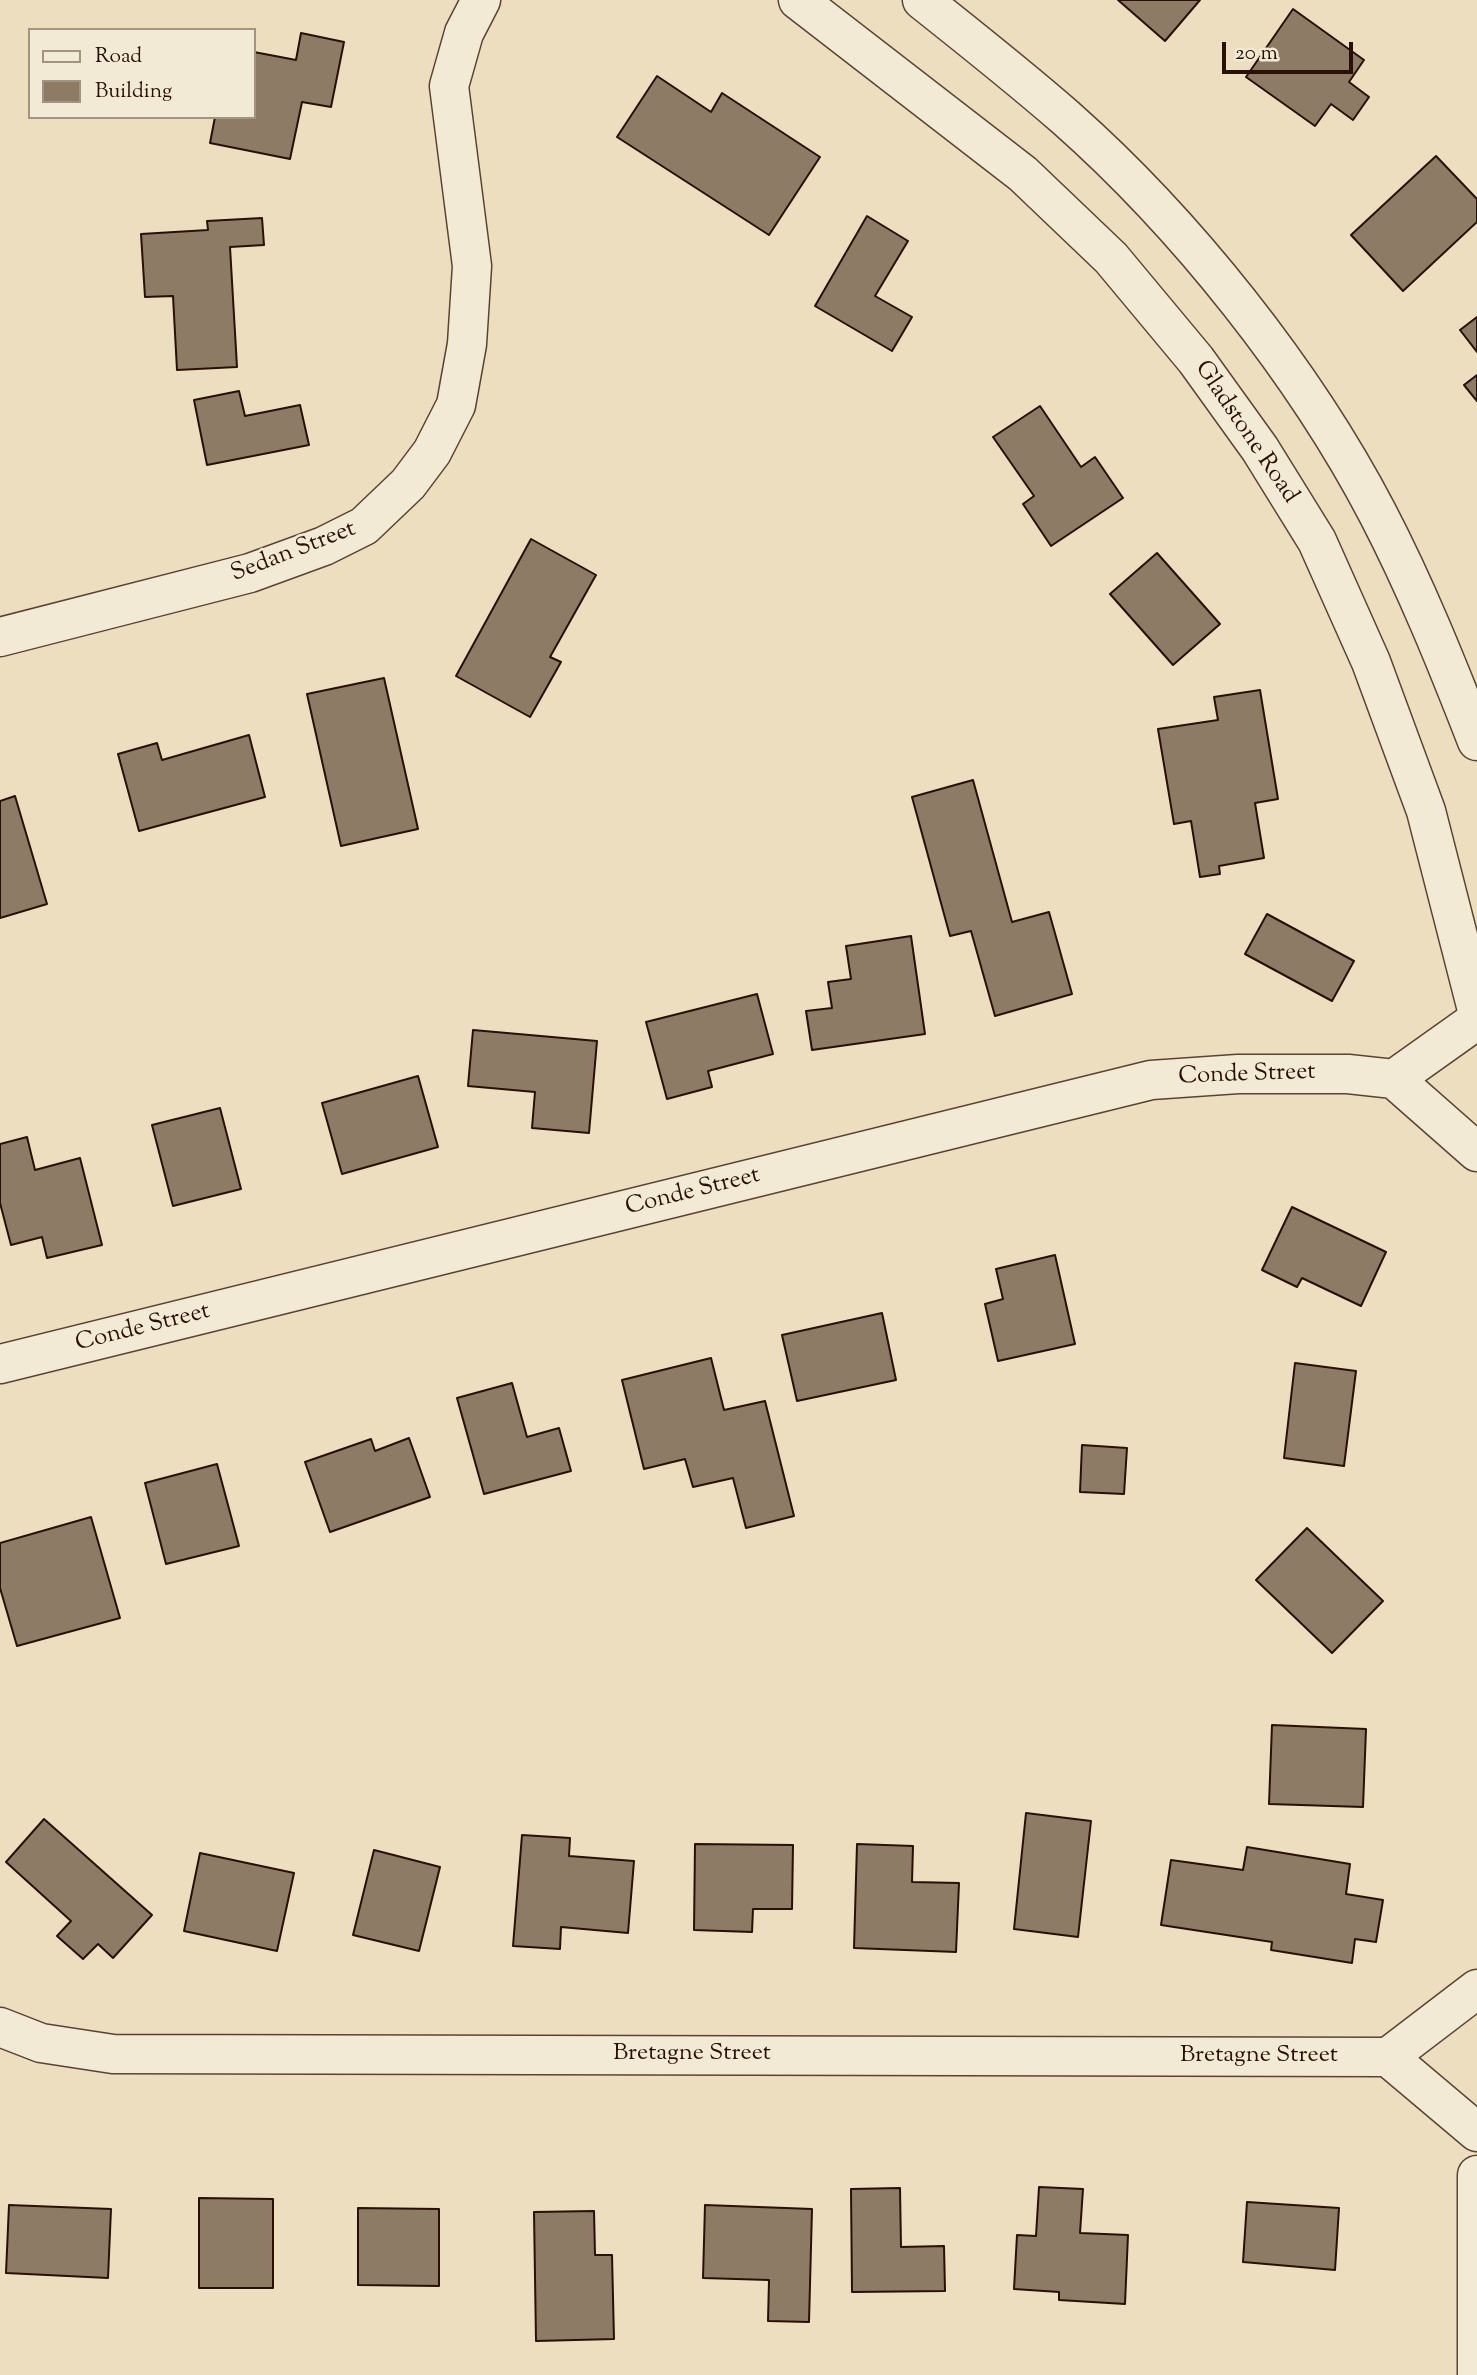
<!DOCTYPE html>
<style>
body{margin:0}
#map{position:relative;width:1477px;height:2375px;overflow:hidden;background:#eddebf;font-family:"Sorts Mill Goudy",serif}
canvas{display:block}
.legend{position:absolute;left:28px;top:28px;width:228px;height:91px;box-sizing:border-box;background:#f3ead5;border:2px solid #a29382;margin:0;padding:9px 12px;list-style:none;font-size:21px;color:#281005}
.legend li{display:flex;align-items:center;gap:14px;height:35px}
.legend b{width:35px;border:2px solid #a29382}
.scale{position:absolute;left:1222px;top:42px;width:131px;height:32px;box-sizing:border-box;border:4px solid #281005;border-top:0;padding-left:9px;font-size:21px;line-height:24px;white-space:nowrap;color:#281005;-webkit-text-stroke:5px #f3ead5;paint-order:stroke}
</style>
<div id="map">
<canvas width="1477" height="2375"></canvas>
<ul class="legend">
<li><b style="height:9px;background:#f3ead5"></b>Road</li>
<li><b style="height:19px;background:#8e7b66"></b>Building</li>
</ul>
<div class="scale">20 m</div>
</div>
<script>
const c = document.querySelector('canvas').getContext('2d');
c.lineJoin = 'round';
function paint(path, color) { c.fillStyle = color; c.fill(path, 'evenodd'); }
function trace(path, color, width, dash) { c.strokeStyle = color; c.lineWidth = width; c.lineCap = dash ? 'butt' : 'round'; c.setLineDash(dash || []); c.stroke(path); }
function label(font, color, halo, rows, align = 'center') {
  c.font = font + ' "Sorts Mill Goudy",serif'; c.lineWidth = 5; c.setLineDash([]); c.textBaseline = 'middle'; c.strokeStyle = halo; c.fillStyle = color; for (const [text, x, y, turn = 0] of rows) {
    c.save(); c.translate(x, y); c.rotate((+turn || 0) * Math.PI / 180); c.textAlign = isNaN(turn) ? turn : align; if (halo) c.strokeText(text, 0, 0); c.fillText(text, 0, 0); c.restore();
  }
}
const building = new Path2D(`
 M1118 0H1200L1165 41Z
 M1293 9 1364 60 1349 82 1369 97 1353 120 1331 104 1315 126 1246 77Z
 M301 33 344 42 331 107 302 102 290 159 210 143 215 117H254V52L296 60Z
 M657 76 711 112 722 93 820 157 769 235 617 137Z
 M1436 156 1477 199V222L1403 291 1351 235Z
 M867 216 908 241 875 296 912 317 892 351 815 306Z
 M262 218 264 245 230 247 237 367 177 370 173 296 145 297 141 234 208 230 207 221Z
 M1477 317V352L1460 330Z
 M1477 375V401L1464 385Z
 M239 391 245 416 300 405 309 445 207 465 194 400Z
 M1040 406 1081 467 1095 457 1123 498 1051 546 1023 504 1034 496 993 437Z
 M531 539 596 575 550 657 561 662 530 717 456 676Z
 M1157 553 1220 624 1173 665 1110 594Z
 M384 678 418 829 341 846 307 694Z
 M1260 690 1278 799 1255 803 1264 858 1219 866 1220 874 1200 877 1191 821 1174 824 1158 729 1218 720 1214 697Z
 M249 735 265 797 139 831 118 754 157 743 162 760Z
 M973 780 1012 922 1049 912 1072 994 995 1016 971 931 950 936 912 797Z
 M15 796 47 904 0 918V801Z
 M1267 914 1354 961 1332 1001 1245 954Z
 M911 936 925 1034 812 1050 806 1011 832 1008 828 982 851 979 846 946Z
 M757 994 773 1054 708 1071 712 1087 667 1099 646 1022Z
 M473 1030 597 1041 589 1133 532 1128 535 1092 468 1086Z
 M418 1076 438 1147 342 1174 322 1103Z
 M220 1108 241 1189 173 1206 152 1125Z
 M27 1137 35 1170 80 1158 102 1245 47 1258 42 1237 11 1245 0 1203V1144Z
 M1292 1207 1386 1252 1361 1306 1302 1278 1297 1287 1262 1270Z
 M1055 1255 1075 1344 998 1361 985 1304 1003 1299 996 1269Z
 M882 1313 896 1380 797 1401 782 1335Z
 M711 1358 724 1410 765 1401 794 1516 746 1528 733 1478 693 1487 685 1459 644 1469 622 1380Z
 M1295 1363 1356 1371 1344 1466 1284 1458Z
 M512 1383 527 1437 559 1428 571 1471 484 1494 457 1398Z
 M409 1438 430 1497 330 1532 305 1462 371 1439 375 1451Z
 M1082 1445 1127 1448 1124 1494 1080 1492Z
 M217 1464 239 1546 166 1564 145 1483Z
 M91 1517 120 1618 17 1646 0 1588V1543Z
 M1307 1528 1383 1601 1332 1653 1256 1580Z
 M1272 1725 1366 1729 1363 1807 1269 1804Z
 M1026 1813 1091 1821 1078 1937 1014 1929Z
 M44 1819 152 1915 113 1958 98 1944 83 1959 57 1936 71 1921 6 1862Z
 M522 1835 570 1838 569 1856 634 1861 628 1933 561 1927 560 1949 513 1946Z
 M695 1844 793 1845 792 1909H753L752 1932 694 1930Z
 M857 1844 913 1846 912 1882 959 1883 956 1952 854 1948Z
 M1247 1847 1350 1864 1346 1894 1383 1900 1376 1942 1355 1939 1352 1963 1271 1950 1272 1942 1161 1925 1171 1860 1243 1870Z
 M374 1850 440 1867 419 1951 353 1935Z
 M200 1853 294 1873 277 1951 184 1931Z
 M1039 2187 1083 2189 1080 2233 1128 2235 1125 2304 1059 2300V2292L1014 2289 1017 2235 1036 2236Z
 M900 2188 901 2247 944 2246 945 2291 852 2292 851 2189Z
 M199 2198 273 2199V2288H199Z
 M1247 2202 1339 2208 1335 2270 1243 2262Z
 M9 2205 111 2209 108 2278 6 2273Z
 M705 2205 812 2209 809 2322 768 2321 769 2280 703 2278Z
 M358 2208 439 2209V2286L358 2285Z
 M594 2211 595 2255H612L614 2339 536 2341 534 2212Z`);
paint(building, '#8e7b66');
trace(building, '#281005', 2);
const minor = new Path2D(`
 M0 637 250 573 324 546 364 526 408 484 432 452 456 405 467 344 472 266 449 86 464 33 481 0
 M1394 1079 1477 1020
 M0 1364 1151 1080 1238 1074H1348L1394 1079 1477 1152
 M0 2027 41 2043 113 2054 1388 2057 1477 1989
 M1388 2057 1477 2132`);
const tertiary = new Path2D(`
 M798 0 1023 174 1111 258 1196 360 1260 449 1317 541 1371 662 1426 811 1477 1010
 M922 0C970 38 1019 77 1065 117 1185 223 1304 372 1378 514 1416 587 1447 664 1477 741
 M1477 2375V2175`);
trace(minor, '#594434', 41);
trace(tertiary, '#594434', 41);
trace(minor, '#f3ead5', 38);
trace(tertiary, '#f3ead5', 38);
label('24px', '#281005', '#f3ead5', [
 ["Gladstone Road",1245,433,56],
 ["Sedan Street",294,553,-21],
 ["Conde Street",1247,1076,-2],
 ["Conde Street",693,1193,-14],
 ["Conde Street",143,1329,-14],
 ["Bretagne Street",692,2055],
 ["Bretagne Street",1259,2057]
]);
</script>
